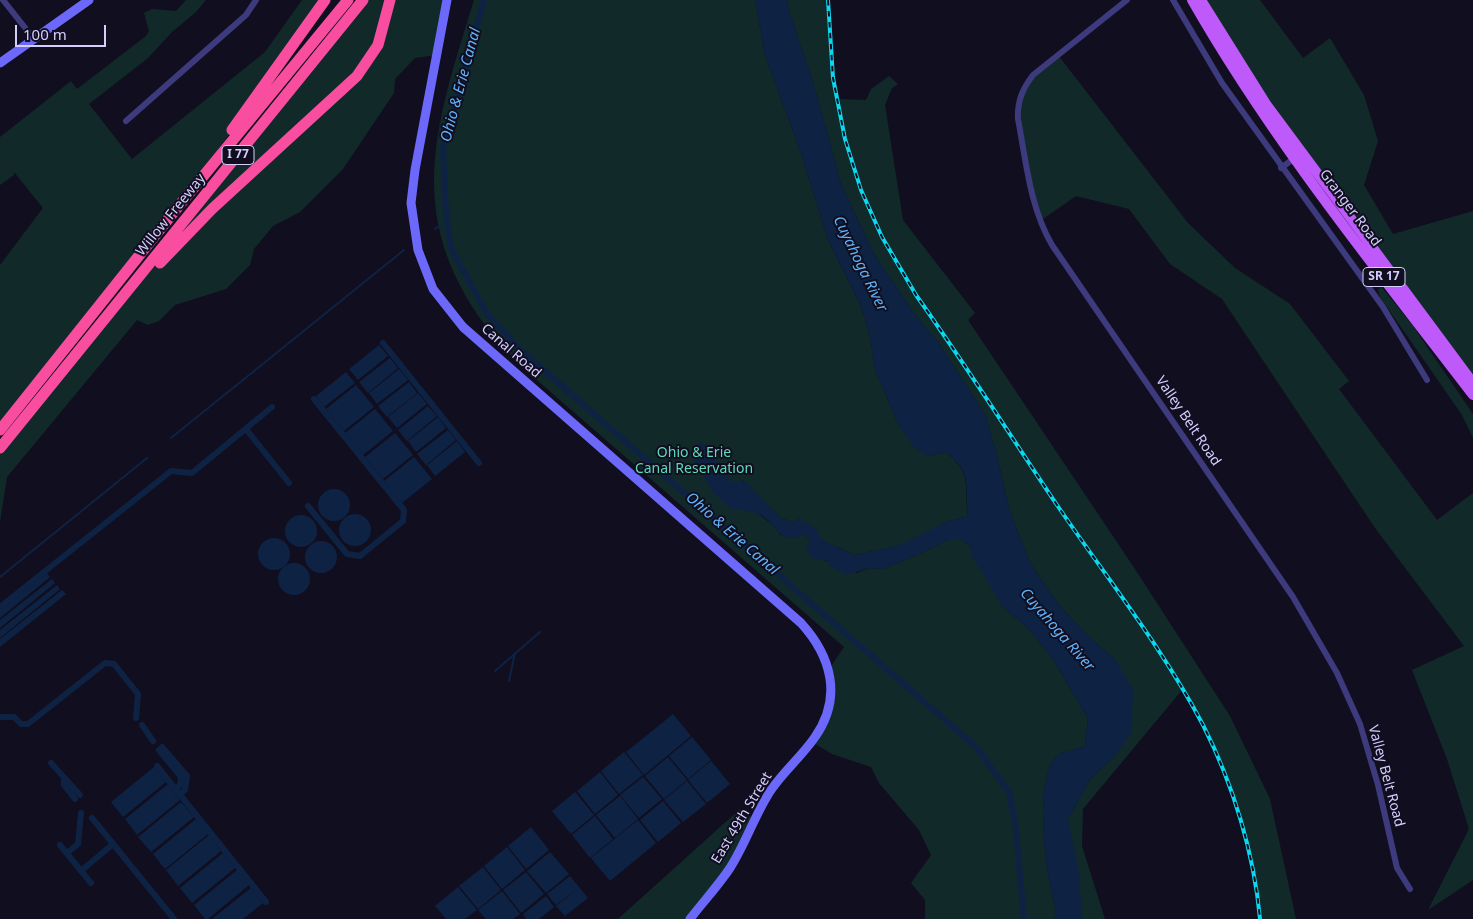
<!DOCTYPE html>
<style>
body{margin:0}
#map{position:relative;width:1473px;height:919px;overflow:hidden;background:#110e20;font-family:"Noto Sans",sans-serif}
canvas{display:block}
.scale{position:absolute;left:15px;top:25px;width:91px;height:22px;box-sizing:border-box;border:2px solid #d4cefd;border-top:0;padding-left:6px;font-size:15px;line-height:18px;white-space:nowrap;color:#d4cefd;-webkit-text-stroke:4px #110e20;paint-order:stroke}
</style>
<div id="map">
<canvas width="1473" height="919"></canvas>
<div class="scale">100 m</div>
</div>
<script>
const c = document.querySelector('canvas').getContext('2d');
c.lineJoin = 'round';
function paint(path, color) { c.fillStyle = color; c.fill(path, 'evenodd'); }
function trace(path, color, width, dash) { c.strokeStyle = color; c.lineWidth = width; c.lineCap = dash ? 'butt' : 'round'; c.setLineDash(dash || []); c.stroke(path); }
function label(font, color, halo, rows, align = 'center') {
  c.font = font + ' "Noto Sans",sans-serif'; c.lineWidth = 4; c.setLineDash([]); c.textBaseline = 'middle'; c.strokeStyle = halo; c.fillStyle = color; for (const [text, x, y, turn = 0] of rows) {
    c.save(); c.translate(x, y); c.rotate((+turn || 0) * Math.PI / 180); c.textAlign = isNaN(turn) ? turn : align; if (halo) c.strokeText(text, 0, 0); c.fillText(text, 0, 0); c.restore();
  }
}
paint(new Path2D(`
 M186 0H206L196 12 172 32 148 58 89 104 132 159 265 52 302 0H325L173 213 0 430V265L43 208 14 172V175L0 185V137L71 81 77 89 146 36 149 31 144 13 152 9 176 11Z
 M363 0H447L436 55 415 58 395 79 394 93 343 169 300 212 273 226 254 249 250 265 226 289 175 305 159 321 148 325 137 320 7 477 0 522V448Z
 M474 0H755L765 55 802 156 828 240 861 306 870 336 875 370 899 426 927 456 946 452C974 475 963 487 968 516L946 522 906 544 854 555 822 540 799 518 795 523 781 518 743 481 721 498 735 509C754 505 770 522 781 535L804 534 810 540 808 546 819 558 857 573 869 568 882 569 913 557 950 539H960L970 545 1002 606 1028 628 1050 655 1088 718 1085 746C1077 749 1062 751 1056 757 1035 780 1045 856 1050 885 1052 897 1058 908 1054 919H925V900L911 883 931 855 919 830 879 783 871 767 832 754 812 742 828 713V671L844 647 538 381C524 367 507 353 495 338 401 221 434 129 474 0Z
 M787 0H829L833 78 837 99 866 100 871 89 889 76 898 84 892 88 885 105 903 220 975 313 968 320 1133 566 1230 716 1270 799 1296 919H1260C1252 838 1223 759 1182 690L1083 809 1082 846 1105 919H1082L1068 819 1090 779 1116 755 1117 662 1088 636 1057 603 1030 563 1009 509 998 460 986 416 938 342 918 319 874 254 841 184 815 89 789 11Z
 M1201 0H1260L1303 58 1330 38 1364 95 1378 141 1364 185 1393 234 1473 211V377L1301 153Z
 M1058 55 1188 223 1235 268 1290 304 1349 381 1339 389 1437 520 1473 493V880L1428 910 1469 829 1447 759 1412 670 1464 646 1375 528 1222 299 1170 264 1129 209 1076 196 1040 221 1018 119 1024 87Z
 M1381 286 1413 326 1473 414V438L1462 415 1380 297 1378 290Z
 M740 809 755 820 730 867 690 919H618Z`), '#112a29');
paint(new Path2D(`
 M755 0H787L789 11 815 89 841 184 874 254 918 319 938 342 986 416 998 460 1009 509 1030 563 1057 603 1088 636 1117 662 1133 690 1132 731 1116 755 1090 779 1068 819 1079 872 1082 919H1054C1058 908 1052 897 1050 885 1045 856 1035 779 1056 757 1062 751 1077 749 1085 746L1088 718 1050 655 1028 628 1002 606 971 554 970 545 960 539H950L913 557 882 569 869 568 847 575 830 566 826 560 814 559 806 551 810 540 804 534C781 547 777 525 761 515 751 510 741 511 730 508L712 491 692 456V447L699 443 704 444 731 482H746L781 518 795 523 799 518 817 529 822 540 854 555 900 545 946 522 968 516C964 487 974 474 946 452L927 456 914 447 899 426 875 370 870 336 861 306 828 240 802 156 765 55Z
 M379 345 388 356 358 380 349 369Z
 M390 358 398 368 368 393 359 382Z
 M399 369 408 380 377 404 369 393Z
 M346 372 355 383 324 407 316 396Z
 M409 382 417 393 387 417 378 406Z
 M356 385 374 407 344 431 326 409Z
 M418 393 427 404 397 428 388 417Z
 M428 406 437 416 407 441 398 430Z
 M375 409 393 431 363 455 345 433Z
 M438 417 446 428 416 452 408 441Z
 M448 430 456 440 426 465 417 454Z
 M395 433 413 455 383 479 365 457Z
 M457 441 465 452 435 476 427 465Z
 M414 457 432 479 402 503 384 481Z
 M318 505a16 16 0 1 1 32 0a16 16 0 1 1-32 0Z
 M339 530a16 16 0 1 1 32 0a16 16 0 1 1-32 0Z
 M285 531a16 16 0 1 1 32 0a16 16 0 1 1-32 0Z
 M258 554a16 16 0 1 1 32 0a16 16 0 1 1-32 0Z
 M305 557a16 16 0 1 1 32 0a16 16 0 1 1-32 0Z
 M278 579a16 16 0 1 1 32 0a16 16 0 1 1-32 0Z
 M47 573 50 577 0 618V610Z
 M52 579 55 583 0 628V620Z
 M57 585 60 589 0 638V630Z
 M62 590 66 594 0 647V639Z
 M673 714 691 736 644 775 626 752Z
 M692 737 711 760 688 779 669 756Z
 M624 752 643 775 619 794 601 771Z
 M668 757 687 780 664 799 645 776Z
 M711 761 730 784 707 803 688 780Z
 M154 767 166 782 123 817 111 802Z
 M600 772 618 795 595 814 577 791Z
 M643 777 662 799 639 818 620 795Z
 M687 781 706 804 683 822 664 800Z
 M168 784 180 800 137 835 125 819Z
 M575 792 594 815 571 834 552 811Z
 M620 796 638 819 615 838 596 815Z
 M663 801 681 823 658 842 640 820Z
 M181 802 194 817 151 852 138 837Z
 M595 816 613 839 590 858 572 835Z
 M196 819 208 834 165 869 153 854Z
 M638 820 656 843 610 881 591 858Z
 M531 827 549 850 526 869 508 846Z
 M209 835 221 851 178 886 166 870Z
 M507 847 525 870 502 889 484 866Z
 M550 852 569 874 546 893 527 871Z
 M223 853 235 868 192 903 180 888Z
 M483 867 501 890 478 909 459 886Z
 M237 870 249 885 208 919H205L194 905Z
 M526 872 544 894 521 913 503 890Z
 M570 876 579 887 556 905 547 894Z
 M458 887 477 910 465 919H446L435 906Z
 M579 887 588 898 565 916 556 906Z
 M251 888 263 903 243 919H212Z
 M502 891 520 914 513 919H486L478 910Z
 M546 896 554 907 539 919H526L523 914Z`), '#0e2344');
trace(new Path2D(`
 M435 229 447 220
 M171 438 404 250
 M0 577 147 458
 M495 671 540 632
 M509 681 515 653`), '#0e2344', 2);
trace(new Path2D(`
 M484 0 443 148 446 214 451 248 487 314 524 353 976 747 1009 792 1015 821 1024 919
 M383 343 479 463
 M246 429 289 483
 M308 506 347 554 360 556 403 521 404 510 314 399
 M0 607 171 471 192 473 272 407
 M0 717H14L21 724H28L105 663 114 664 138 694 136 718
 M142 725 153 741
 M162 747 187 776 185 790 180 794
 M159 750 181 777 180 785 176 789
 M51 763 80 795
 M157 766 266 902
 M64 780V785L75 799
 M92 818 174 919
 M60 845 91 883
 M67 853 78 844 81 813
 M81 871 113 844`), '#0e2344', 6);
trace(new Path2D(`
 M3 0 34 39
 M1127 0 1033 75C1023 88 1017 101 1018 119 1026 161 1030 208 1052 245L1293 597 1337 673 1360 724 1378 785 1397 868 1410 889
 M1173 0 1222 83 1383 307 1427 380
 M126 121 246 15 256 0
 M1281 168 1296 157`), '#3d3a7d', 6);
trace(new Path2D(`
 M447 0 415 170 411 203 418 250 433 289 463 327 801 623C831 656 843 697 815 737 802 756 784 771 771 790 755 814 746 843 730 868 718 886 703 902 690 919
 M0 63 89 0`), '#6c69fa', 9);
trace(new Path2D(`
 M1192 0C1272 140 1375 267 1473 395
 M1201 0 1266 104 1473 383`), '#bd5af9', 10);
trace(new Path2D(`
 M232 130 325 0
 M160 263 212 209 357 76 378 45 390 0
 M0 430 173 213 348 0
 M0 448 363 0`), '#f94ea0', 11);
const rail = new Path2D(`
 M828 0 833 78 845 139 861 190 882 237 916 295C965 364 1010 435 1057 505 1106 577 1162 647 1203 725 1233 784 1254 853 1260 919`);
trace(rail, '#09d8ef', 4);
trace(rail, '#110e20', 2, [5.5]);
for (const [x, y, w] of [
 [238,155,32],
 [1384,277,42]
]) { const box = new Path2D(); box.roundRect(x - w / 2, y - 9.5, w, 19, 4); c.fillStyle = '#110e20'; c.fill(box); trace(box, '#d4cefd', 1); }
label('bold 12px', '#d4cefd', null, [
 ["I 77",238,155],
 ["SR 17",1384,277]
]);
label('14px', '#d4cefd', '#110e20', [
 ["Granger Road",1350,208,53],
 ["Willow Freeway",171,215,-51],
 ["Canal Road",511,351,41],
 ["Valley Belt Road",1188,421,56],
 ["Valley Belt Road",1386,776,75],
 ["East 49th Street",742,818,-59]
]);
label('14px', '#5ddabb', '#110e20', [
 ["Ohio & Erie",694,453],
 ["Canal Reservation",694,469]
]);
label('italic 15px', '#60b3f9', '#110e20', [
 ["Ohio & Erie Canal",461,85,-75],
 ["Cuyahoga River",860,264,64],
 ["Ohio & Erie Canal",732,534,41],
 ["Cuyahoga River",1057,630,49]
]);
</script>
